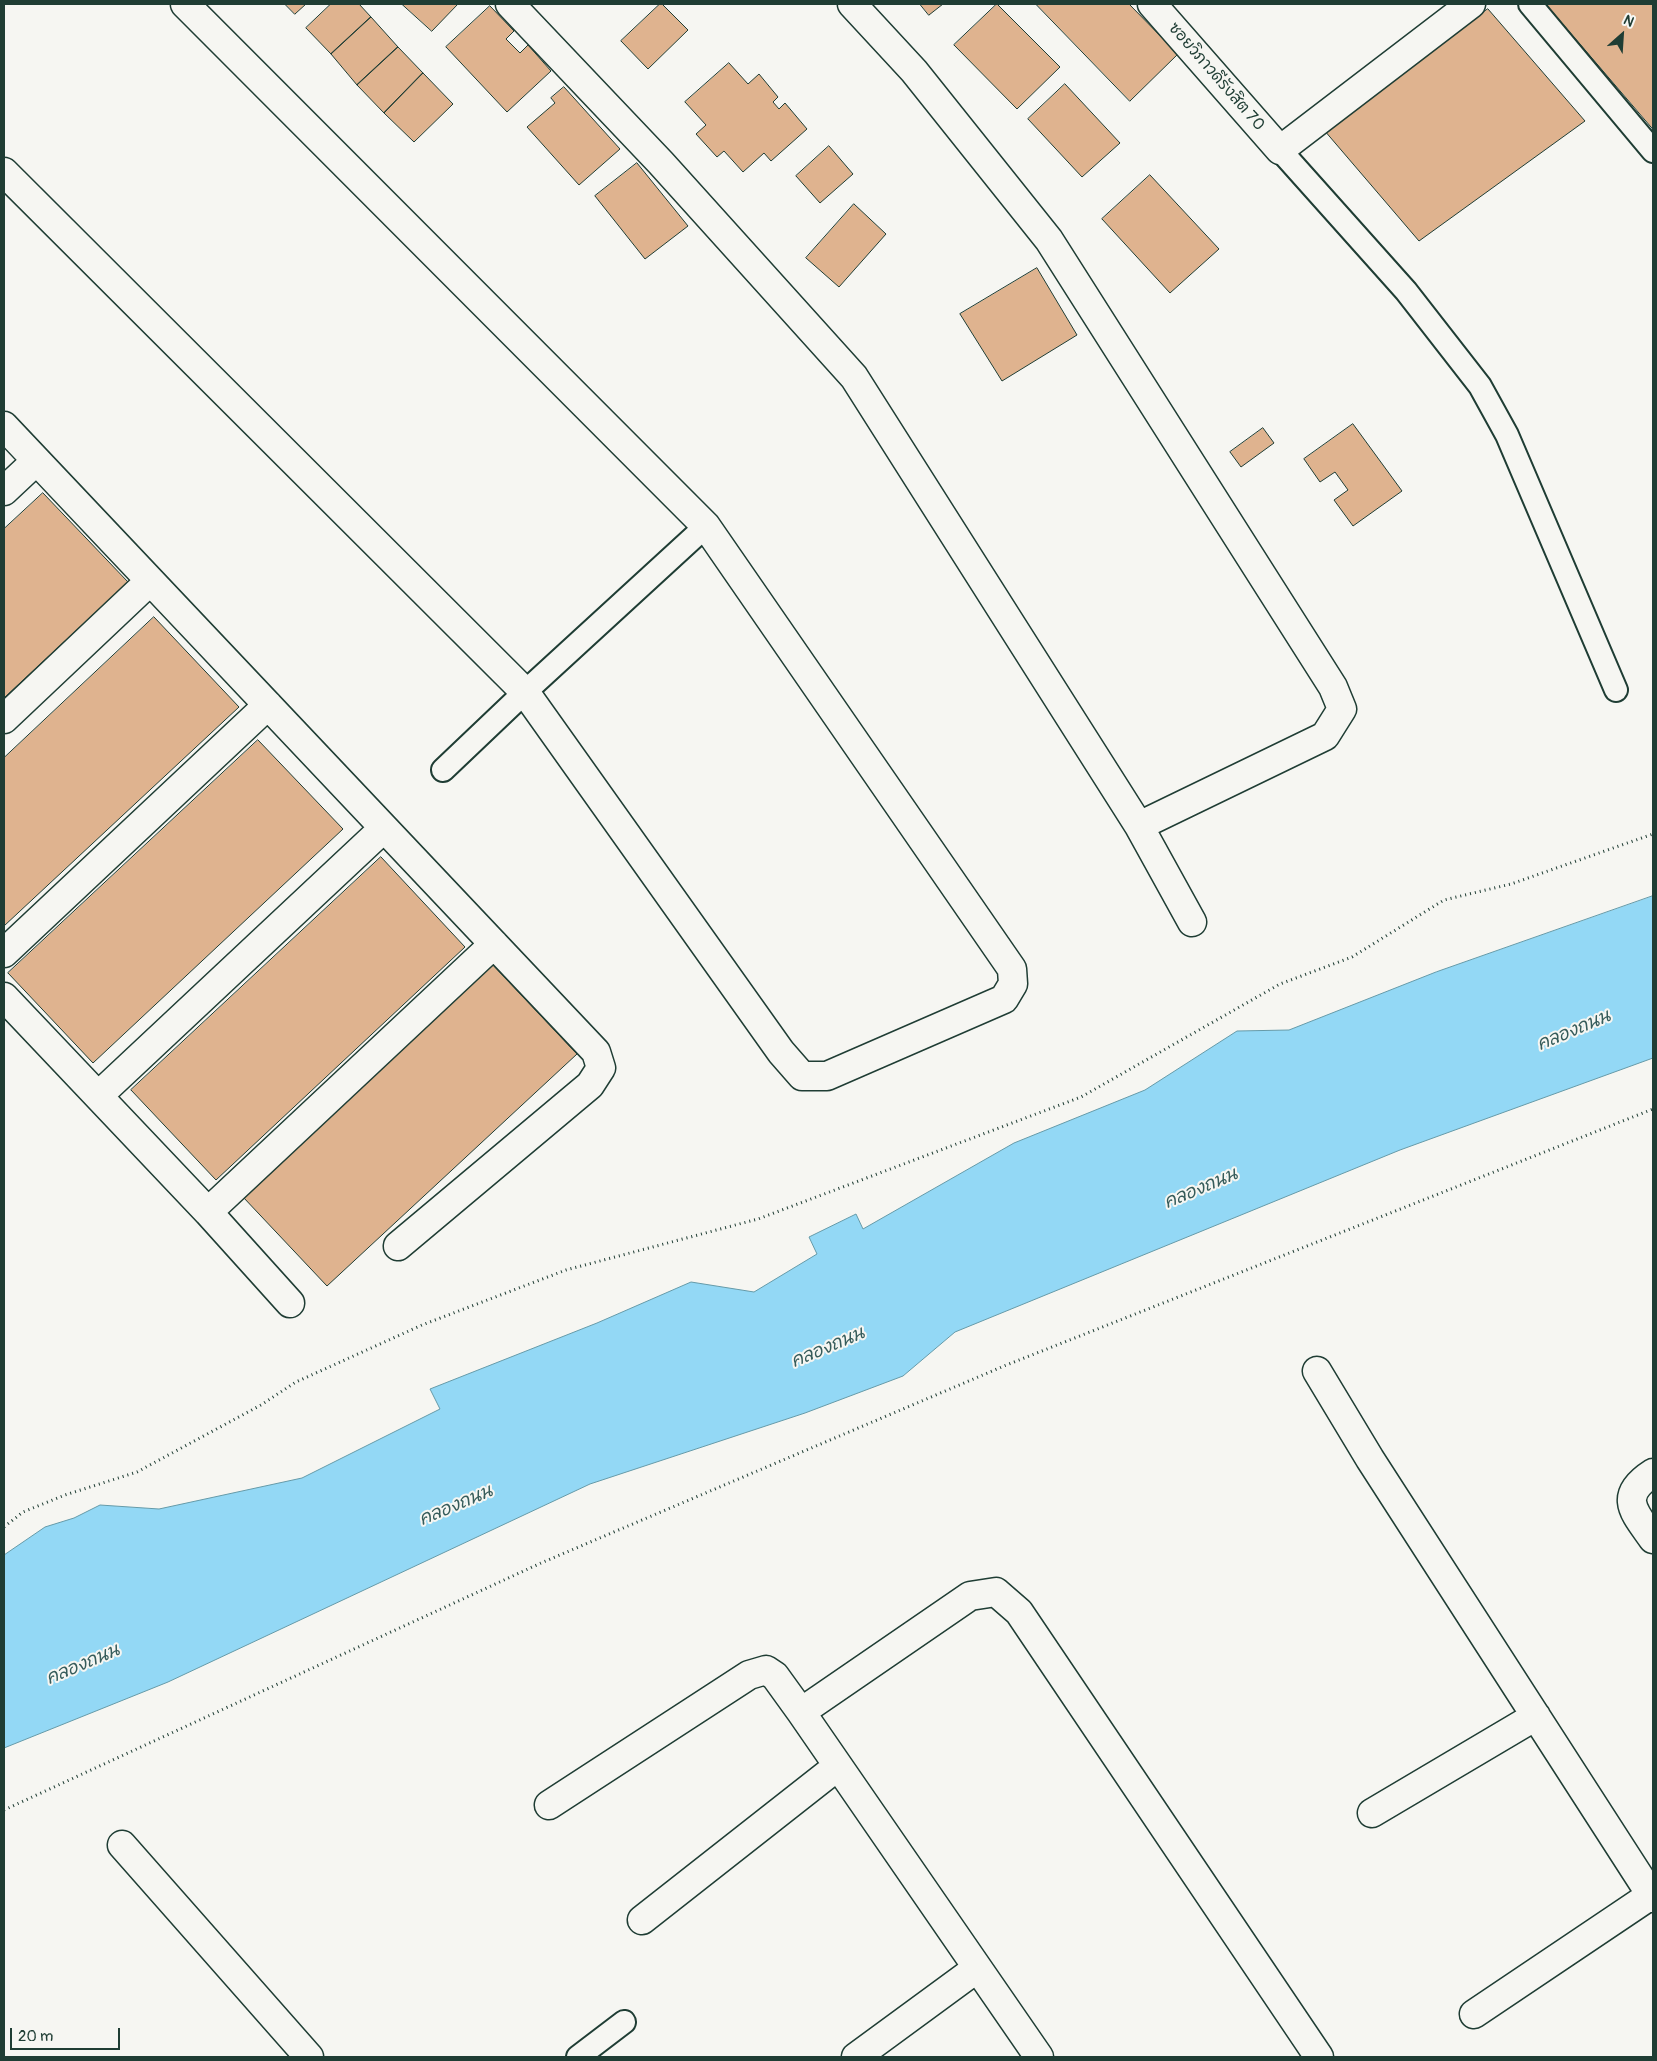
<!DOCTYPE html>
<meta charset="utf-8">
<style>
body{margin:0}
#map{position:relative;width:1657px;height:2061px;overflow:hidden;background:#f6f6f2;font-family:Pangolin,sans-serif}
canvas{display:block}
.frame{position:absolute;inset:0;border:5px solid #1f3d34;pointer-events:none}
.north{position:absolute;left:1597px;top:10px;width:50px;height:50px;-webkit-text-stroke:4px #f6f6f2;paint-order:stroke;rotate:26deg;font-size:14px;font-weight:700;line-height:20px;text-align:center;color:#1f3d34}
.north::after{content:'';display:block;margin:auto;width:18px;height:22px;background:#1f3d34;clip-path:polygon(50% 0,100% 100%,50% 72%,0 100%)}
.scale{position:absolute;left:10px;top:2028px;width:110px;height:22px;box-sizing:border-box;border:2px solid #1f3d34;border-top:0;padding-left:6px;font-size:15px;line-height:18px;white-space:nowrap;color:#1f3d34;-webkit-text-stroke:4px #f6f6f2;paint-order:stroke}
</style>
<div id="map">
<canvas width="1657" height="2061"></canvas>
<div class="frame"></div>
<div class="north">N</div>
<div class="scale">20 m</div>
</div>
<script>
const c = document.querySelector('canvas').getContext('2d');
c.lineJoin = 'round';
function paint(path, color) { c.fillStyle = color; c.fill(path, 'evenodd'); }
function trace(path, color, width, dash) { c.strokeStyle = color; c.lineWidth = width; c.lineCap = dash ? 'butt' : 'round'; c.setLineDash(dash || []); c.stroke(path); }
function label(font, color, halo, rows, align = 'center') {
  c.font = font + ' Pangolin,"Playpen Sans Thai",sans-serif'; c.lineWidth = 4; c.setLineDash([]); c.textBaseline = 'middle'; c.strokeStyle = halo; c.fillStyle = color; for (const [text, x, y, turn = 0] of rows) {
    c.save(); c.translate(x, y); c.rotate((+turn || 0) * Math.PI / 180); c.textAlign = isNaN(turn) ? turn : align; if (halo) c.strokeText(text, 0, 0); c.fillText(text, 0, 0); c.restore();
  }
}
const water = new Path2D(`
 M1653 896V1058L1400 1150 955 1332 903 1376 805 1413 590 1484 168 1682 4 1748V1555L45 1527 74 1518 100 1505 159 1509 302 1478 440 1409 430 1389 597 1323 691 1282 754 1292 817 1254 809 1237 856 1214 863 1229 1014 1143 1145 1090 1237 1031 1289 1030 1436 972Z`);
paint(water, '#93d8f5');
trace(water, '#659aa8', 1);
const building = new Path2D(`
 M285 4H306L295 14Z
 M331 4H359L371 17 331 54 306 28Z
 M402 4H458L432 31Z
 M660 4H662L688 30 648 69 621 41Z
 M920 4H943L929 15Z
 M997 4 1060 67 1017 109 954 45Z
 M1036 4H1129L1178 54 1130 101Z
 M1546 4H1653V129Z
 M490 6 514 31 506 39 520 53 528 45 551 71 507 112 446 47Z
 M1488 9 1585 121 1419 241 1324 130Z
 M371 17 398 47 357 85 331 54Z
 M398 47 423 73 384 113 357 85Z
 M729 63 748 84 759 74 778 97 773 102 779 109 785 103 807 129 771 161 764 153 743 172 724 151 717 157 696 134 706 125 685 102Z
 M423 73 453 104 414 142 384 113Z
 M1065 84 1120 143 1082 177 1028 119Z
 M564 87 620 149 579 185 527 127 555 103 551 98Z
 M829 146 853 174 820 203 796 176Z
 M637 163 688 226 645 259 595 196Z
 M1150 175 1219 249 1170 293 1102 219Z
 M854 204 886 234 839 287 806 258Z
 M1037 268 1077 335 1002 381 960 314Z
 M1353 424 1402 491 1353 526 1334 500 1348 490 1335 472 1320 482 1304 459Z
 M1263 428 1274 443 1241 467 1230 452Z
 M43 493 128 582 4 698V529Z
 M154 617 239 707 4 926V758Z
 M258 740 343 829 93 1063 8 973Z
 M381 857 465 947 216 1180 131 1090Z
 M492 964 577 1054 327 1286 243 1197Z`);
paint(building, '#dfb38f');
trace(building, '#1f3d34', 1);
const lane = new Path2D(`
 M1530 4 1653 151
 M1280 150 1406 291 1480 386 1507 435 1616 690
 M443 770 525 692 706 526
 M578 2057 624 2022`);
const street = new Path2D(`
 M510 4 661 163 854 377 1139 826 1192 922
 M852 4 914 71 1049 240 1333 687 1342 709 1325 736 1139 826
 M1152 4 1280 150 1471 4
 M4 172 525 692 781 1052 802 1076H827L1004 999 1013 984 1012 969 706 526 185 4
 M4 426 596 1052 601 1068 590 1085 398 1246
 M4 491 36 461
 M4 719 150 581
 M4 953 268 705
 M4 997 208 1212 290 1303
 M98 1096 384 828
 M208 1212 494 944
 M1317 1371 1370 1459 1653 1898
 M1653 1473C1617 1496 1634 1512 1653 1539
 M801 1712 970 1596 996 1592 1019 1612 1319 2057
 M549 1805 749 1675 766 1670 775 1676 801 1712 1039 2057
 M1372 1813 1536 1716
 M122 1845 309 2057
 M642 1920 838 1766
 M1474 2014 1651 1895
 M856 2057 976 1969`);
trace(lane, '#1f3d34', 26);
trace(street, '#1f3d34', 31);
trace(new Path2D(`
 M4 1527 23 1512 65 1495 137 1472 261 1405 296 1382 422 1325 566 1270 758 1219 1081 1097 1280 984 1352 957 1444 900 1511 884 1653 834
 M4 1810 541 1563 1004 1366 1653 1109`), '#1f3d34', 3, [1, 4]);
trace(lane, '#f6f6f2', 22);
trace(street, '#f6f6f2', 28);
label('16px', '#1f3d34', '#f6f6f2', [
 ["ซอยวิภาวดีรังสิต 70",1216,77,49]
]);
label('italic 18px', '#365c5b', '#f6f6f2', [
 ["คลองถนน",1574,1031,-23],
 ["คลองถนน",1201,1189,-23],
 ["คลองถนน",828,1348,-23],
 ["คลองถนน",456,1506,-23],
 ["คลองถนน",83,1665,-23]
]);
</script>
